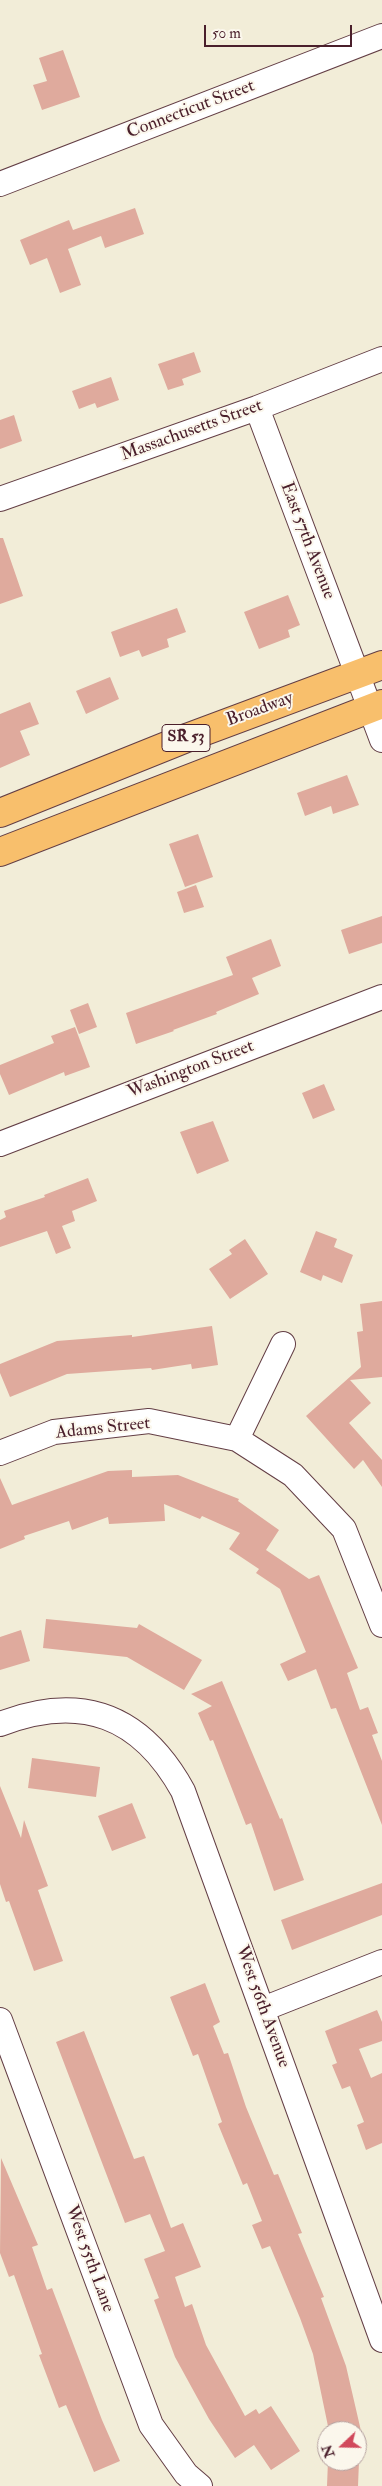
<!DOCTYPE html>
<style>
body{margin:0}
#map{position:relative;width:382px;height:2486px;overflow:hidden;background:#f2edd8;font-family:"IM FELL Double Pica",serif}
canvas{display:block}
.north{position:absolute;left:317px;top:2421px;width:50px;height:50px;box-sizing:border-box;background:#fbf7ec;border:1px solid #b4a19f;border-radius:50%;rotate:249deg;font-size:14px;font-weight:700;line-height:20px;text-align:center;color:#4a1f2b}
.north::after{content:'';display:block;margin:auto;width:18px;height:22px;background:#d1495b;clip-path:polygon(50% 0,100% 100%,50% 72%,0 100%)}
.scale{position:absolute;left:204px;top:25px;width:148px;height:22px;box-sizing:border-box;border:2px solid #4a1f2b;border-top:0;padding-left:6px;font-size:15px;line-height:18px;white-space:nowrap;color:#4a1f2b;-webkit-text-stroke:4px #fbf7ec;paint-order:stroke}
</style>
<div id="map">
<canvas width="382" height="2486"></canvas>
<div class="north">N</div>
<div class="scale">50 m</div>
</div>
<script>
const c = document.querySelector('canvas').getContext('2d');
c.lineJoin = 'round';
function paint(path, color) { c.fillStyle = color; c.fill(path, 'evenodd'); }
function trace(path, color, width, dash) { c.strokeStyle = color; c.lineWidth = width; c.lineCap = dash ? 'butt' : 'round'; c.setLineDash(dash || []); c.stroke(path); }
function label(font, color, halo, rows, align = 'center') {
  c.font = font + ' "IM FELL Double Pica",serif'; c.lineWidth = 4; c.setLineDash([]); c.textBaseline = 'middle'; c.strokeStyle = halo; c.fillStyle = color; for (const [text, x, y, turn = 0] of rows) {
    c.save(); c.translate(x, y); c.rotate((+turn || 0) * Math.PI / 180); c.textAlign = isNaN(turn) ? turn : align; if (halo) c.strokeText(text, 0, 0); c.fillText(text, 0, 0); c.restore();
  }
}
paint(new Path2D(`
 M63 50 80 97 42 110 33 85 47 81 39 58Z
 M135 208 144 234 105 248 101 236 68 249 81 285 60 293 47 258 30 265 20 240 69 220 73 230Z
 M194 352 201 372 182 379 184 385 168 390 158 364Z
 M111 377 119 400 97 408 95 403 79 409 72 391Z
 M14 415 22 441 0 449V420Z
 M0 538H3L23 596 0 604Z
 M288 595 300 625 288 630 290 637 259 649 244 612Z
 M177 608 186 632 167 639 169 647 142 657 139 650 120 657 111 632Z
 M110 677 119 699 86 714 76 691Z
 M30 702 39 724 20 731 30 755 0 768V714Z
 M347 775 359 805 333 814 331 806 305 816 297 793Z
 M198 834 213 877 185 887 169 844Z
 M196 885 204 907 184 913 177 892Z
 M382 916V943L349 954 341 930Z
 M271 939 281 966 252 978 259 994 216 1012 217 1014 173 1030 174 1031 136 1044 126 1013 233 975 226 957Z
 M88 1003 97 1027 79 1034 70 1010Z
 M75 1027 90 1067 65 1076 64 1072 9 1095 0 1074V1065L54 1043 51 1036Z
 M324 1084 335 1110 313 1119 302 1093Z
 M213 1121 229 1161 197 1174 180 1132Z
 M88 1178 97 1201 72 1211 75 1221 62 1226 71 1248 56 1254 47 1231 0 1247V1220L6 1217 4 1211 45 1197 44 1195Z
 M316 1231 337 1239 334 1247 353 1255 342 1283 323 1275 321 1281 300 1272Z
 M245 1239 268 1274 230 1299 209 1269 232 1254 229 1250Z
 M382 1301V1377L350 1380 371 1403 349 1423 382 1460V1487L363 1460 354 1469 306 1416 361 1367 357 1332 363 1331 360 1304Z
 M212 1326 218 1365 192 1369 191 1364 152 1370 151 1368 67 1374 10 1397 0 1373V1364L57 1341 132 1335V1337Z
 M132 1470V1477L178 1475 239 1499 238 1501 279 1530 266 1550 309 1579 319 1575 358 1668 347 1673 360 1710 368 1707 378 1733 372 1735 382 1761V1825L336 1708 331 1709 316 1669 288 1681 280 1664 306 1652 280 1589 256 1573 259 1569 229 1549 240 1533 202 1516 200 1519 164 1504 165 1521 109 1524 108 1517 72 1530 69 1521 24 1536 25 1539 0 1549V1478L12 1505 108 1471Z
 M46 1619 137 1628 139 1624 202 1660 184 1690 127 1657 43 1648Z
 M21 1630 30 1661 0 1670V1637Z
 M222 1681 280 1819 282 1818 304 1880 274 1891 251 1823 246 1825 213 1740 210 1741 198 1713 212 1706 191 1694Z
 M32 1758 100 1767 96 1797 28 1788Z
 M0 1786 21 1838 24 1820 48 1886 38 1890 63 1961 34 1971 9 1901 6 1902 0 1884Z
 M132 1803 146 1838 112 1851 98 1816Z
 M382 1883V1915L292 1950 281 1920Z
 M205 1983 220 2022 213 2026 224 2054 228 2053 246 2107 274 2175 278 2174 302 2233 298 2234 324 2297 321 2298 346 2366 361 2431H329L313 2354 300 2318 270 2246 262 2249 252 2225 262 2221 247 2183 243 2185 218 2124 222 2122 198 2054 193 2056 170 1997Z
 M377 2010 382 2022V2041L359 2049 371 2078 382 2073V2143L366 2150 357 2125 364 2122 350 2086 342 2089 332 2065 337 2063 325 2031Z
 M84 2031 134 2159 144 2156 171 2228 183 2223 201 2267 175 2277 185 2307 192 2304 206 2345 245 2416 256 2409 259 2414 271 2406 300 2451 271 2470 254 2445 235 2458 209 2419 175 2357 154 2300 159 2298 144 2259 165 2251 150 2214 125 2223 56 2042Z
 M1 2158 38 2245 32 2247 47 2290 52 2288 102 2420 120 2461 94 2472 66 2405 59 2408 39 2355 42 2354 14 2275 9 2277 0 2253Z
 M328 2461H359L358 2486H327Z`), '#dfaa9d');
const minor = new Path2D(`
 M0 184 382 36
 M257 408 382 740
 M0 499 257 408 382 359
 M0 1144 382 997
 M237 1439 283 1344
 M0 1453 54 1432 149 1421 237 1439 293 1475 344 1529 382 1625
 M0 1724C81 1693 141 1715 183 1791L382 2340
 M263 2009 382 1962
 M0 2020 151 2425 186 2474 200 2486`);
const major = new Path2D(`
 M0 813 189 737 382 665
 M0 852 382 704`);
trace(minor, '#633e45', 26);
trace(major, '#633e45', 30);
trace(minor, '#fff', 24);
trace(major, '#f8bf6c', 28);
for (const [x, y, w] of [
 [186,738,48]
]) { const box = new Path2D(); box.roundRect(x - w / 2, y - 13.5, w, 27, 4); c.fillStyle = '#fbf7ec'; c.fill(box); trace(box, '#4a1f2b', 1); }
label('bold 16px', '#4a1f2b', null, [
 ["SR 53",186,738]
]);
label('18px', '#4a1f2b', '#fbf7ec', [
 ["Connecticut Street",191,110,-21],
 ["Massachusetts Street",192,431,-20],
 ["East 57th Avenue",307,541,69],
 ["Broadway",260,710,-20],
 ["Washington Street",191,1070,-21],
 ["Adams Street",103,1429,-6],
 ["West 56th Avenue",262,2007,70],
 ["West 55th Lane",89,2259,70]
]);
</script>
